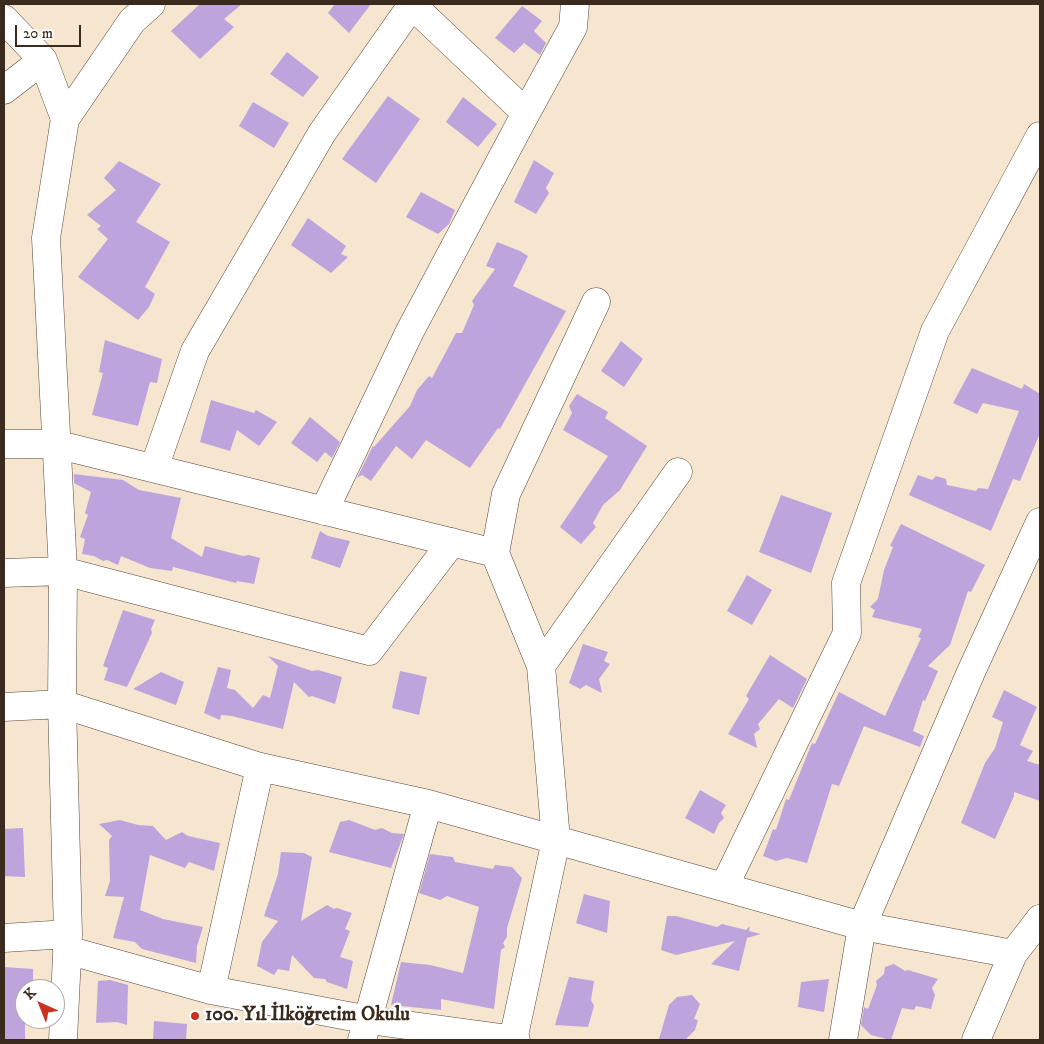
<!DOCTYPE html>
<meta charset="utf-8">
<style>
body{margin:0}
#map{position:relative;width:1044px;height:1044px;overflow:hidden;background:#f6e5cf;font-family:"IM FELL DW Pica",serif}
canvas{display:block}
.frame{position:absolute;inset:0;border:5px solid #3b2a1e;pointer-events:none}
.north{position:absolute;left:15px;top:979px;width:50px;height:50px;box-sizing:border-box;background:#fff;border:1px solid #b1aaa5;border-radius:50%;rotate:316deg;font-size:14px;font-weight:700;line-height:20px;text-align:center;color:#3b2a1e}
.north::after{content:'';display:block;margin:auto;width:18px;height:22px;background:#c8321e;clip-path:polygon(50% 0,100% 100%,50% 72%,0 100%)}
.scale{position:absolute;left:15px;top:25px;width:66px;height:22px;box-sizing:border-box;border:2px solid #3b2a1e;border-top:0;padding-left:6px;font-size:15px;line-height:18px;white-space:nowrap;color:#3b2a1e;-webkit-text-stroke:4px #fff;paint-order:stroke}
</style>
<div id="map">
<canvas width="1044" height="1044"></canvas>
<div class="frame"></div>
<div class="north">K</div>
<div class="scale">20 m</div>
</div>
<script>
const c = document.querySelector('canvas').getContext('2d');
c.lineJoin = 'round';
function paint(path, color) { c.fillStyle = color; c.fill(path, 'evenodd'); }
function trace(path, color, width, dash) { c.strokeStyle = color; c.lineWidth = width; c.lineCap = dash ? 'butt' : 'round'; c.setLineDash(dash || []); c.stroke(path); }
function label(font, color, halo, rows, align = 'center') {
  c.font = font + ' "IM FELL DW Pica",serif'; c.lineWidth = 4.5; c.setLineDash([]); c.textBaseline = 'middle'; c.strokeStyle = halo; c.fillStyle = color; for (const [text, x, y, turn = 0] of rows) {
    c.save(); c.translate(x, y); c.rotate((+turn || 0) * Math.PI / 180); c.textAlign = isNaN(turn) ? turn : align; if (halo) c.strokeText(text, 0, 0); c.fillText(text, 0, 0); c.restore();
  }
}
paint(new Path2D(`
 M200 4H242L224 19 234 27 200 59 171 31Z
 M335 4H371L349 33 328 13Z
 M522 6 542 21 534 31 546 43 540 55 524 43 514 53 495 38Z
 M287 52 319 77 303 97 270 74Z
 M388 96 420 119 376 183 342 159Z
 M463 97 497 124 478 147 446 122Z
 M253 102 289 123 274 148 239 126Z
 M534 160 554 173 546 188 549 193 536 214 514 202Z
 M119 161 161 184 136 222 170 242 145 287 155 294 149 307 138 320 78 277 108 239 97 229 101 226 87 215 116 190 104 178Z
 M421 192 455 210 449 224 438 234 406 217Z
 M308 218 346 246 341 254 348 257 331 273 291 245Z
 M497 242 520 251 528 256 513 286 566 311 500 429 498 428 470 468 426 440 412 459 396 446 371 481 362 475 357 478 373 446 374 447 410 406 417 390 429 376 432 378 456 333H462L474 305 472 301 495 269 486 266Z
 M105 340 162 359 157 383 150 382 138 426 92 415 103 373 99 372Z
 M621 341 643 359 624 387 601 371Z
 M972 368 1022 389 1024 384 1040 394V433L1020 481 1013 479 991 531 909 495 918 475 932 480 936 476 946 479 947 485 976 491 978 488 988 489 1019 411 983 403 977 414 953 403Z
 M577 394 608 412 605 418 647 446 620 490 603 505 593 523 596 527 581 544 560 527 608 456 563 430 572 413 569 406Z
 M211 400 254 413 256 410 277 422 259 446 237 430 230 451 200 442Z
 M310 417 340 442 332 458 325 452 317 462 291 443Z
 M74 474 123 480 139 490 181 498 171 538 202 557 205 546 243 556 249 555 260 558 254 584 237 581 236 583 173 567 172 571 150 568 121 556 118 565 107 560 103 561 94 556 82 554 85 539 80 537 88 515 85 513 91 492 74 483Z
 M781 495 832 513 811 573 759 552Z
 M901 524 985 565 971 592 968 591 950 645 928 666 938 671 925 701 923 700 913 731 924 736 920 747 864 726 839 786 832 784 807 863 787 858 776 861 763 856 773 829 776 830 786 799 789 800 812 743 815 744 839 692 885 716 921 638 918 637 922 629 872 617 875 610 870 607 878 599 884 570 893 547 890 546Z
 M320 531 328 536 350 541 340 568 311 558Z
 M747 575 772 590 752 625 727 611Z
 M123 610 155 620 151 629 152 633 127 687 104 680 108 668 103 666Z
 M583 644 608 652 604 661 610 664 599 679 602 693 586 685 580 689 569 683Z
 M770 655 807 679 793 708 779 699 758 724 760 729 754 734 757 748 728 734 749 699 746 696Z
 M268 656 312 671 318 670 342 677 335 704 312 696 309 697 294 682 283 729 232 716 221 715 220 720 204 713 218 667 231 670 227 688 235 690 253 708 263 695 270 698 278 666Z
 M400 671 427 677 419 715 392 708Z
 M161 672 184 682 176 705 133 689Z
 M1004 690 1037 707 1020 745 1033 751 1027 761 1040 765V801L1014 792V796L995 839 961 823 985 763 995 748 1003 722 992 717Z
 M700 790 726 805 721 813 724 818 719 823 714 834 685 818Z
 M120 820 138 825 153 826 166 840 182 832 188 836 220 843 214 871 189 862 185 868 150 855 140 910 163 919 203 927 197 946 196 963 142 949 135 942 113 938 124 897 105 896 110 881 109 840 112 836 99 824Z
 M349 820 375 830 382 828 392 833 404 834 391 868 329 852 340 822Z
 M23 828 25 877 4 876V829Z
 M281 852 304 853 312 857 301 921 327 905 334 909 337 908 352 913 345 929 350 931 340 957 353 961 347 989 327 982 325 979 314 978 292 955 289 971 278 969 274 975 257 966 262 942 278 921 264 916 278 874Z
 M430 854 453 857 455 862 493 869 495 865 512 867 522 878 507 928V937L503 943 505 947 501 950 494 1009 441 999V1010L391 1005 401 962 430 965 463 973 479 907 447 896 440 900 419 893Z
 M584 894 610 901 607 933 576 923Z
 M667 916H676L717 927 722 924 746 930 750 926 749 931 761 934 747 938 739 971 711 964 735 941 676 955 661 950Z
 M894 964 905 971 908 970 938 979 932 988 935 995 931 1009 916 1006 914 1010 902 1008 891 1040 871 1035 861 1025 864 1007 868 1009 877 985 876 981 884 974 885 967Z
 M4 967 33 969V989H25V1040H4Z
 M569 977 594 981 591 1000 594 1006 588 1027 555 1025Z
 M829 979 824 1012 798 1007 801 982Z
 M110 980 128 985 127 1025 117 1022 96 1023 98 981Z
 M692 995 700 1004 694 1019 698 1020 695 1030 685 1040 659 1039 669 1005 677 997Z
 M154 1021 187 1024 186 1040H153Z`), '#bea4dc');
const minor = new Path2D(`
 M4 19 43 60 65 119
 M4 90 43 60
 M526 113 573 27 575 4
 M4 444H55L495 553 541 666 556 840 513 1040
 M154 468 195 351 322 133 412 5
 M324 511 410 331 526 113 411 4
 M495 553 506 494 596 302
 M4 573 63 571 369 651 452 542
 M541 666 678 472
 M4 707 62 704 260 767 428 804 862 926 1013 954 1040 919
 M724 887 847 633 846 583 935 331 1040 136
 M4 938 68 934
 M67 950 211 990 369 1020 516 1040
 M211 990 260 767
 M63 1040 68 934 62 704 63 571 46 238 65 119 132 21 151 4
 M362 1040 428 804
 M843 1040 862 926 971 672 1040 522
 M976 1040 1013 954`);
trace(minor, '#574639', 29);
trace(minor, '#fff', 28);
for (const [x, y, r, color] of [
 [195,1016,5,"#c8321e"]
]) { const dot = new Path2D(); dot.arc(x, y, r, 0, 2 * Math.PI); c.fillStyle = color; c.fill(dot); trace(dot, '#fff', 2); }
label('bold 20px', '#3b2a1e', '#fff', [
 ["100. Yıl İlköğretim Okulu",205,1016]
], 'left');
</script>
